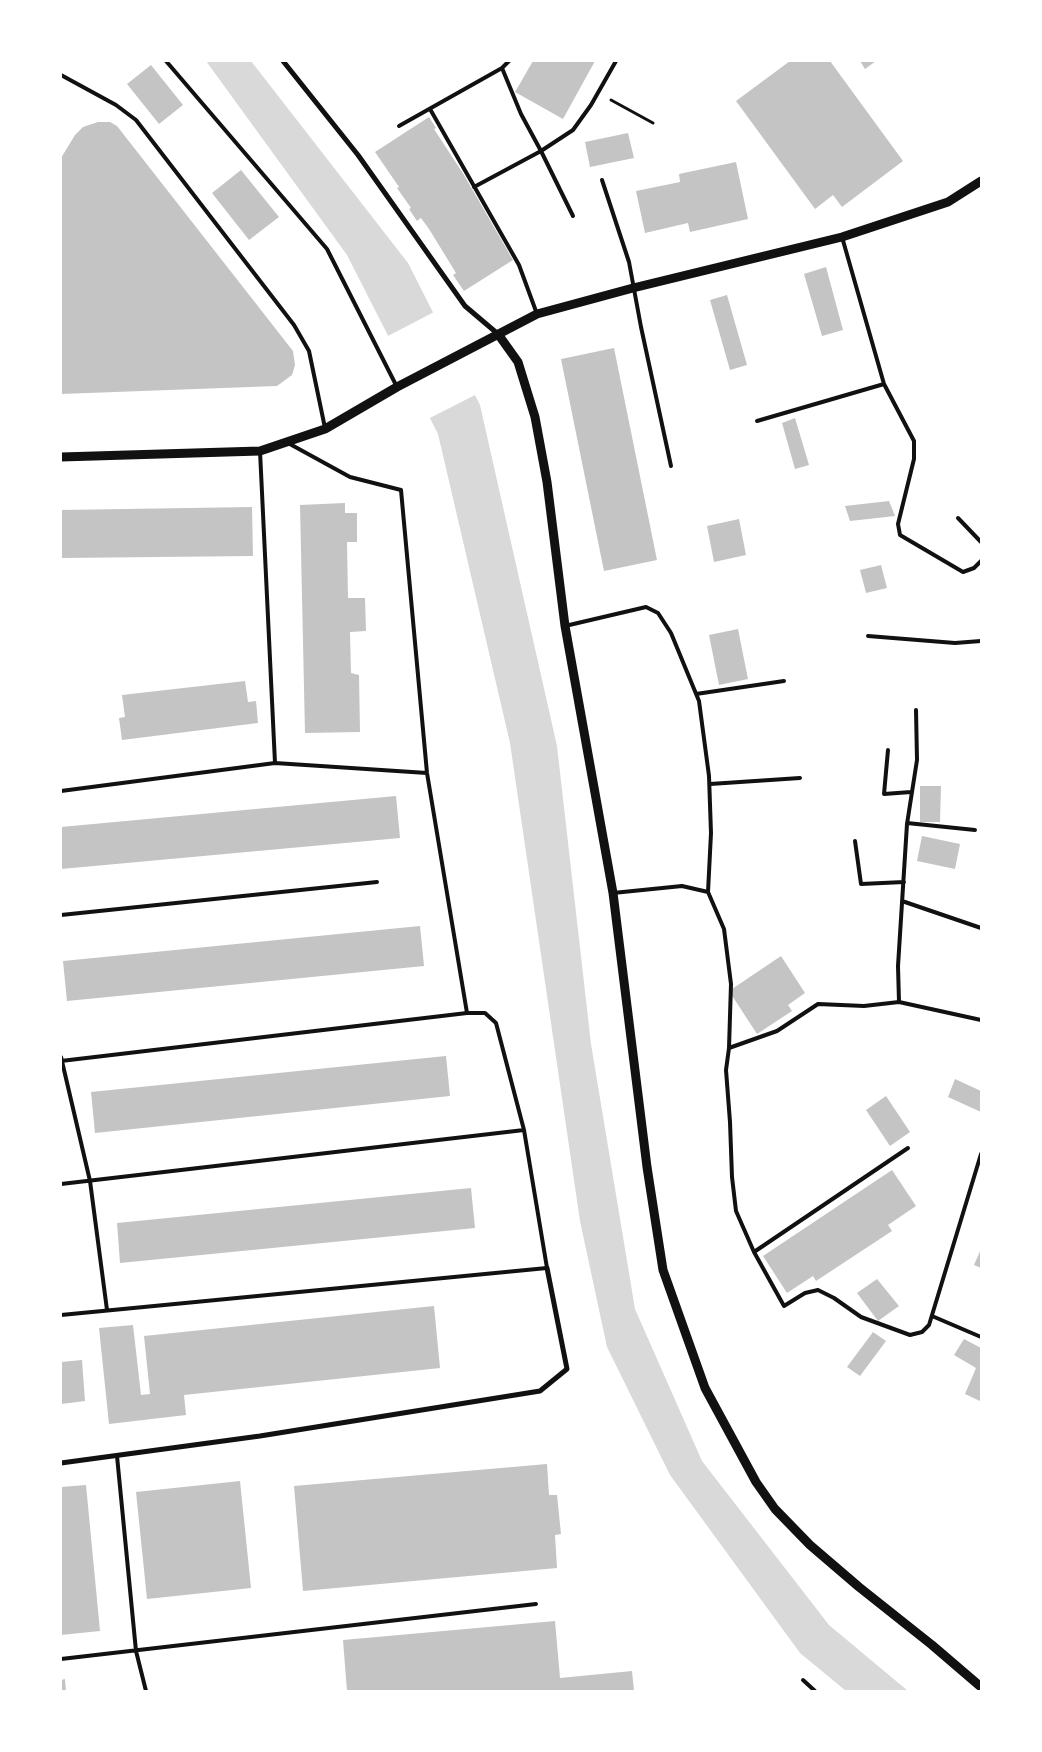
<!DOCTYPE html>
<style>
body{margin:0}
#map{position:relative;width:1042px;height:1752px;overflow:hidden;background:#fff;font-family:Barlow,sans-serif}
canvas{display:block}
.frame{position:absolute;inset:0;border:62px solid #fff;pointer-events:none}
</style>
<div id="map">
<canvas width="1042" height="1752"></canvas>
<div class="frame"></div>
</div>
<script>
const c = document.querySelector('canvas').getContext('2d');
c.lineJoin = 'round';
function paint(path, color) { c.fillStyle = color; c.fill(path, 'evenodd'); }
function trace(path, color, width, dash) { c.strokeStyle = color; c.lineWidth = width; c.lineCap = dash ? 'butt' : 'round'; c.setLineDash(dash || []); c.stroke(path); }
paint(new Path2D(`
 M206 61H251L408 263 480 405 557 746 591 1044 635 1309 702 1461 829 1625 908 1691H846L800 1653 670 1475 607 1347 580 1221 510 743 438 434 347 255Z`), '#d9d9d9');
paint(new Path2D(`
 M436 311 477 394 428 419 386 337Z`), '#fff');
paint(new Path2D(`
 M533 61H595L563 119 515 92Z
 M790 61H830L903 161 842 207 833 195 815 209 736 101Z
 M860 61H876L865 69Z
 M151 65 183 105 159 124 127 84Z
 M429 117 436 128 434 129 464 175 513 260 464 291 453 275 456 273 429 229 421 218 417 221 409 209 411 208 397 188 399 187 375 152Z
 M98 122H110L117 126 293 351 295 365 292 375 277 386 61 394V158L75 135 83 127Z
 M628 133 634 158 590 167 585 142Z
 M736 162 748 219 690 232 688 223 645 233 636 191 680 182 679 174Z
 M241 170 279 217 249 240 212 193Z
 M826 267 843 330 822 336 804 274Z
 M727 295 747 365 730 370 710 300Z
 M614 348 657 560 604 571 561 359Z
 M795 418 809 465 795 469 782 423Z
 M889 501 895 516 850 521 845 506Z
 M345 503V513H357V542H347L348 598H365L366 631 350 632 351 673 359 675 360 732 305 733 300 505Z
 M252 507 253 556 61 558V510Z
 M739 519 746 555 714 562 707 526Z
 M881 565 887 588 866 593 860 570Z
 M738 629 748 679 719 685 709 635Z
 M245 681 248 702 256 701 258 723 122 740 119 718 125 717 122 695Z
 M920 786H941L940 822H920Z
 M396 796 400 838 61 869V827Z
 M922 836 960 844 955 869 917 861Z
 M420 926 424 966 67 1001 63 961Z
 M781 956 805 993 788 1005 792 1011 757 1034 729 991Z
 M446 1056 450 1096 95 1133 91 1092Z
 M955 1079 981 1091V1112L948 1097Z
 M886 1096 910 1132 890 1146 866 1110Z
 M892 1170 916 1206 888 1225 892 1231 816 1281 813 1276 787 1293 763 1256Z
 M471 1188 475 1228 120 1263 117 1223Z
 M981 1249V1268L974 1265Z
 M877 1279 899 1306 878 1321 857 1293Z
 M434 1306 440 1368 184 1395 186 1415 109 1424 99 1328 133 1325 141 1395 150 1394 144 1336Z
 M873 1332 886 1341 860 1376 847 1367Z
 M964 1339 981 1348 980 1401 965 1394 976 1368 954 1355Z
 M82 1360 85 1401 61 1404V1362Z
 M547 1464 549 1495H557L561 1534 555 1535 557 1568 303 1591 294 1486Z
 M240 1481 251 1588 147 1599 136 1492Z
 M86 1485 100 1631 61 1635V1487Z
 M555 1621 560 1678 632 1671 634 1691H347L343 1640Z
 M65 1679 66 1691H61V1680Z`), '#c4c4c4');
trace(new Path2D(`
 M611 100 653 123`), '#111', 3);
trace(new Path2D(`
 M166 61 327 249 397 387
 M502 68 521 114 541 151 573 216
 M61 75 116 105 136 120 294 325 309 351 325 428
 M430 109 519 265 537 314
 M399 126 502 68 509 61
 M602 180 629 262 641 327 671 466
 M474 187 541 151 573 130 591 105 616 61
 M842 237 884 384 914 441V459L898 524 900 535 963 572 974 568 981 561
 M757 421 884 384
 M288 443 350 477 401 490 427 773 467 1013
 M260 451 275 763
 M958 518 981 542
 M565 626 646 607 658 613 671 633 699 701 709 776 711 833 708 892 724 929 731 984 729 1048 777 1031 818 1004 864 1006 899 1002 981 1020
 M868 636 955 643 981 641
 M696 694 784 681
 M888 750 884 794 911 792
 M710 784 800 778
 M61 791 275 763 427 773
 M907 823 975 830
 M855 841 861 884 904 882
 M613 893 682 886 708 892
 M902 901 981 928
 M61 915 377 882
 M899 1002 898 966 907 824 917 760 916 710
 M729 1048 726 1070 730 1122 732 1177 736 1211 754 1252 784 1306 805 1293 818 1290 834 1298 861 1317 910 1335 922 1332 929 1325 981 1154
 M61 1057 90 1181 107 1310
 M61 1061 467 1013H485L496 1023 524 1130 547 1268 61 1315
 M61 1184 524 1130
 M754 1252 908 1148
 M932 1316 981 1337
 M117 1456 136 1651 146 1691
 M61 1659 536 1604
 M803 1680 815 1691`), '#111', 4);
trace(new Path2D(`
 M283 61 358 155 465 306 498 334
 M61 1463 260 1436 540 1391 567 1369 547 1268`), '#111', 5);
trace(new Path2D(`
 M498 334 518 362 535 417 547 482 565 626 613 893 647 1167 663 1270 705 1388 756 1482 775 1509 810 1545 859 1587 932 1645 981 1687
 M61 457 260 451 325 429 397 387 537 314 633 288 842 237 948 202 981 181`), '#111', 9);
</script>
